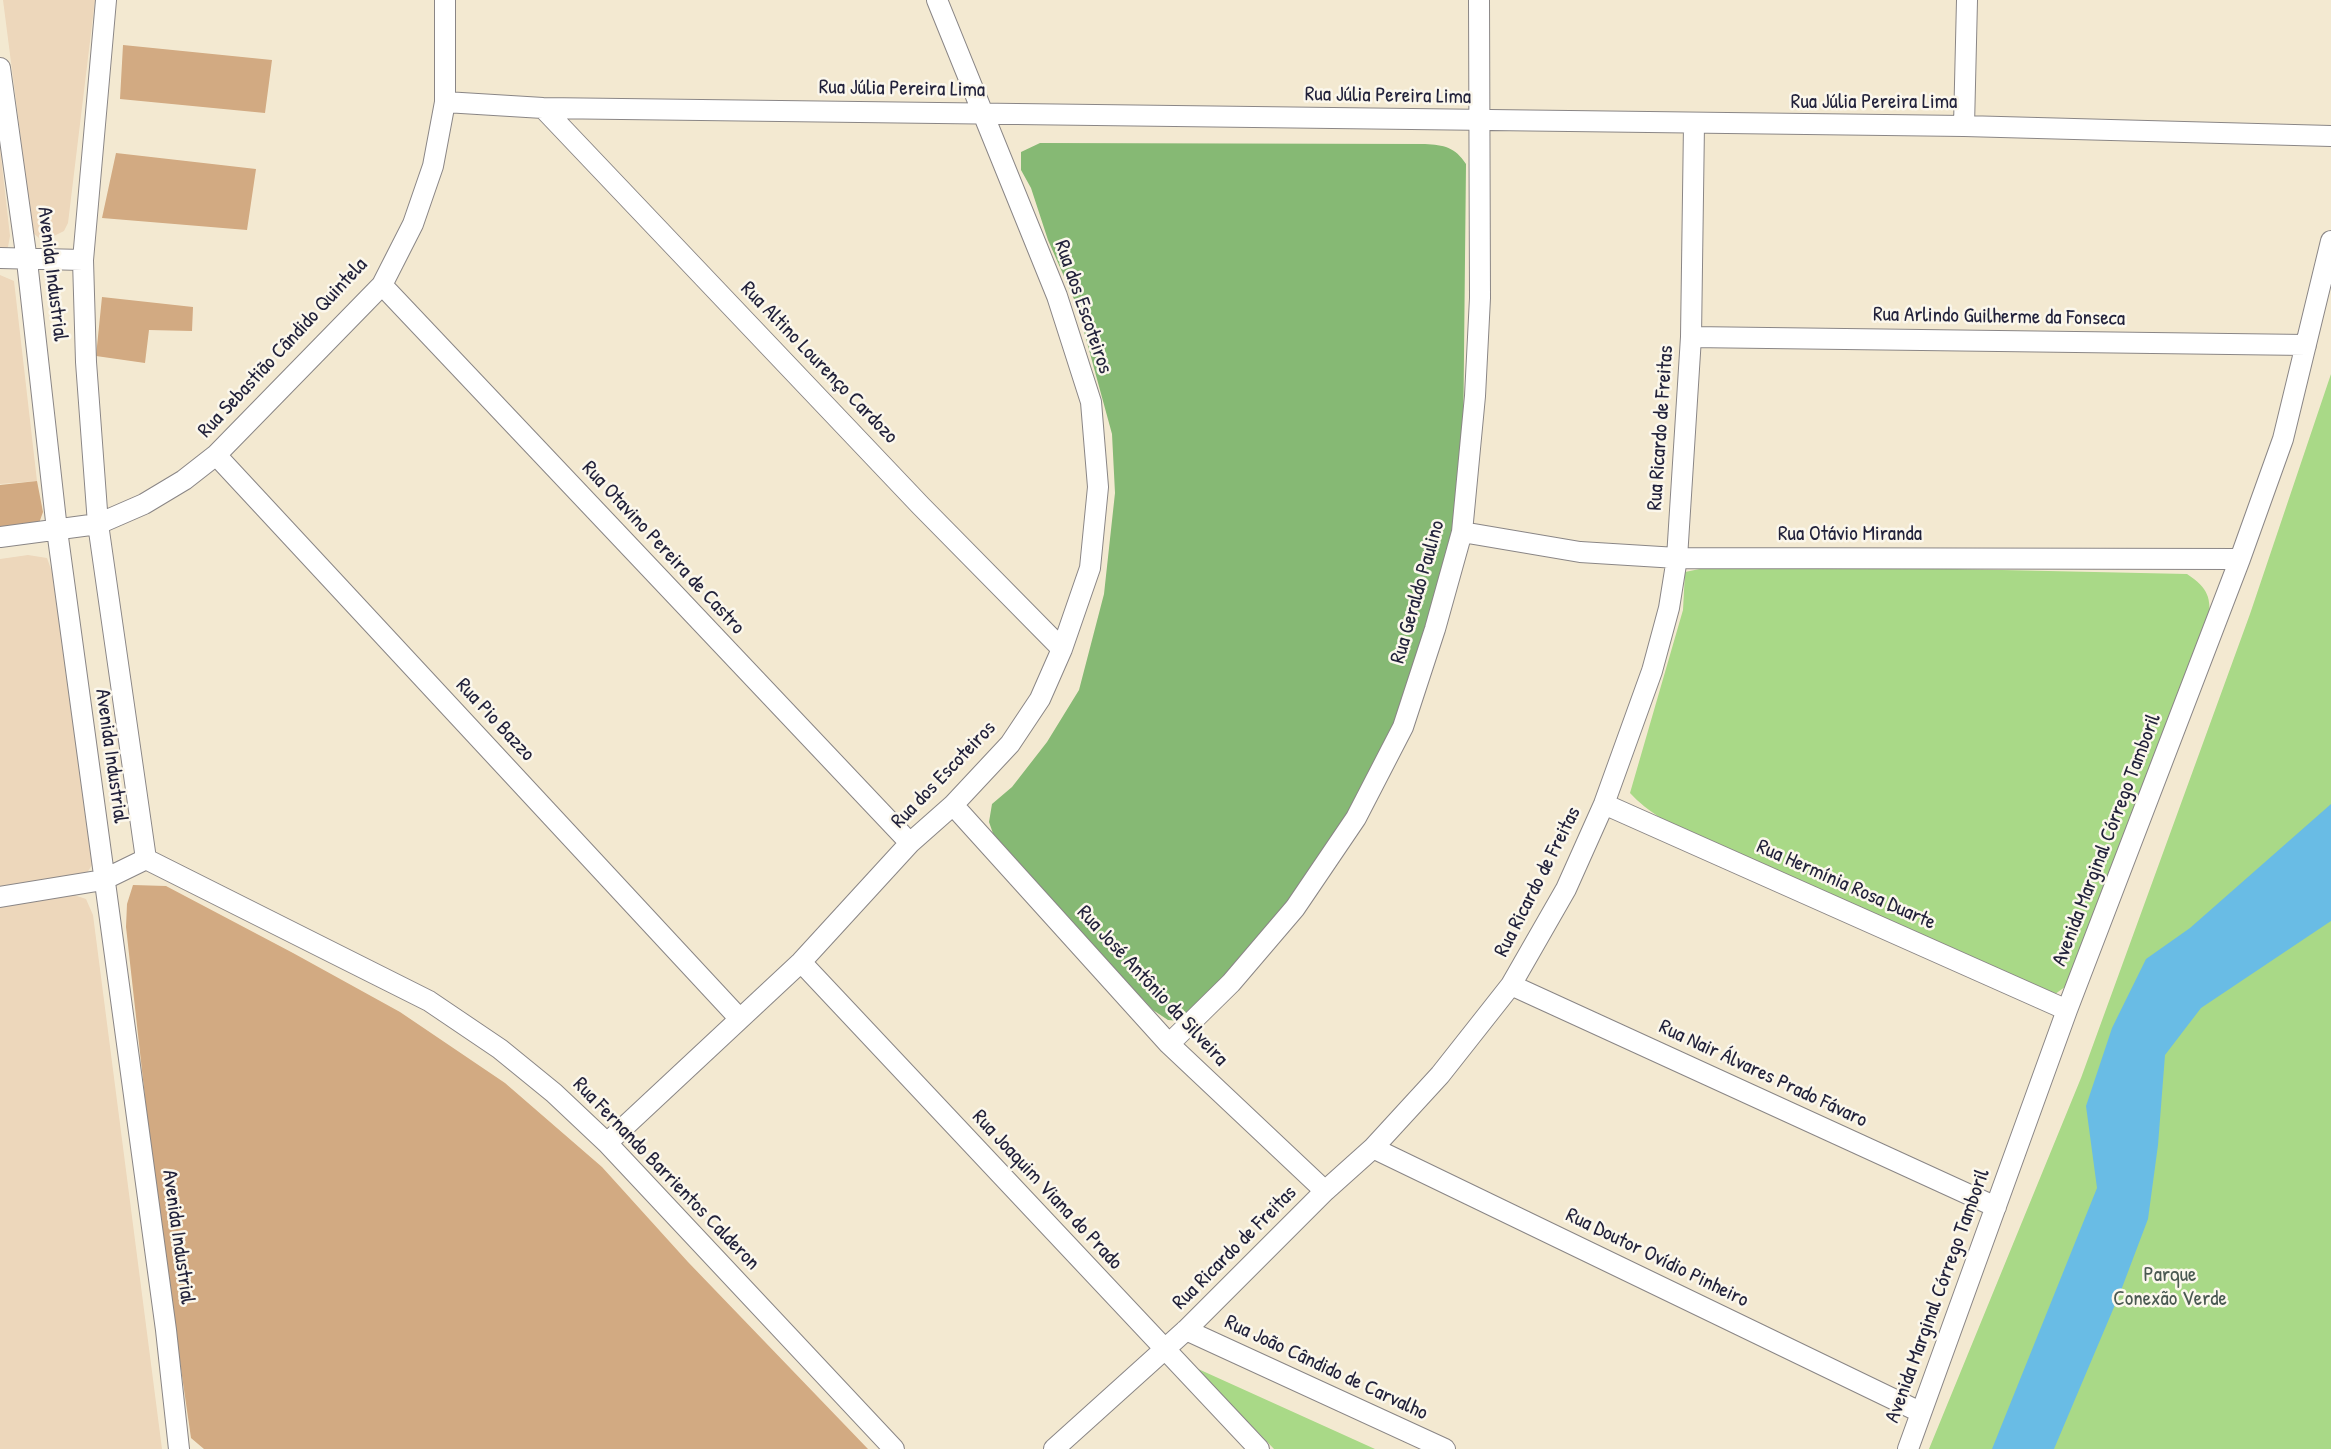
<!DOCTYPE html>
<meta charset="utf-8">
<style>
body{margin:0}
canvas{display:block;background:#f3e9d1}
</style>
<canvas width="2331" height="1449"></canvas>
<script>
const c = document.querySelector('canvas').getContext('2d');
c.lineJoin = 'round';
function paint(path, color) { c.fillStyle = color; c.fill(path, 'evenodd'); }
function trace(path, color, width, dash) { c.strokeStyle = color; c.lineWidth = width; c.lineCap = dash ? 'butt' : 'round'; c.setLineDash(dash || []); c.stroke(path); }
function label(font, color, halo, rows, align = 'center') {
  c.font = font + ' "Patrick Hand",sans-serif'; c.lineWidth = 5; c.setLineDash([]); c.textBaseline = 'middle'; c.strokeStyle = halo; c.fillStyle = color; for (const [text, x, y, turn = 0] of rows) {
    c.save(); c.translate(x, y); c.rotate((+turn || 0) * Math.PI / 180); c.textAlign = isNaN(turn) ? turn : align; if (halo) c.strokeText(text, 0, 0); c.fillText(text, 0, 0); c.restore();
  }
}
paint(new Path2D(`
 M3 0H95L68 223 64 231 52 237 39 238 33 233Z
 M0 148 10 236 8 247 0 253Z
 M0 275 14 281 37 481 0 484Z
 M28 555 47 558 52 572 92 865 85 876 0 888V559Z
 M68 893 86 899 93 915 162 1449H0V905Z`), '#edd7bb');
paint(new Path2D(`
 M2331 374V1449H1929L2081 1078 2250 614Z
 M1724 564 2187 574C2209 589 2211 597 2209 623L2069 984 2051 997C1966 959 1882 922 1797 884 1751 864 1662 829 1630 793L1683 610 1685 572Z
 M1196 1368 1375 1449H1274Z`), '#a9d987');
paint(new Path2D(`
 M1040 143 1425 144C1444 145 1455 147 1466 164L1463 449 1453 533 1400 727 1295 907 1179 1021 1168 1020 1153 1010 996 842 989 822 992 804 1012 787 1047 742 1079 690 1104 594 1115 493 1112 434 1100 390 1077 306 1048 240 1031 188 1021 170V152Z`), '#86b974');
paint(new Path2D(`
 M2331 804V921L2201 1008 2165 1055 2158 1145 2148 1219 2120 1293 2054 1449H1992L2097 1188 2086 1106 2112 1028 2146 959 2190 928Z`), '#69bce5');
paint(new Path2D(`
 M123 45 272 60 265 113 120 99Z
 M116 153 256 169 247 230 102 218Z
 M102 297 193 307 192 331 149 330 145 363 96 356Z
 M37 481 43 512 38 526 0 533V485Z
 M133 885 166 886 293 953 400 1012 505 1083 602 1167 688 1262 868 1449H204L191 1438 156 1196 126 927 127 904Z`), '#d2aa82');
const minor = new Path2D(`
 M106 0 83 260 86 362 98 524 146 859
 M0 68 27 261 57 530 166 1330 179 1449
 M445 102 543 108 1964 126 2331 136
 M543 108 921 506 1062 649
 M1964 126 1967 0
 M0 258 83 260
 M382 285 910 843
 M1691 337 2306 345
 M216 455 739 1018
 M1462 532 1580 552 1677 558 2240 559
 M0 537 98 524 144 504 184 480 216 455 382 285 413 224 433 166 445 102V0
 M1604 804 2067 1010
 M953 805 1169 1044 1325 1191
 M146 859 429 1001 500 1049 554 1093 607 1143 894 1449
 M0 897 103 880 146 859
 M801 962 1259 1449
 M1511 985 1996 1207
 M1169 1044 1231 983 1295 908 1356 818 1403 727 1435 629 1462 532 1475 396 1480 298 1479 0
 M607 1143 801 962 910 843 953 805 1010 744 1040 699 1062 649 1090 568 1098 487 1091 402 1057 296 937 0
 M1373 1148 1920 1412
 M1186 1330 1445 1449
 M1054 1449 1186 1330 1325 1191 1373 1148 1440 1075 1511 985 1566 889 1604 804 1652 671 1669 608 1677 558 1691 337 1694 124
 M1908 1449 2067 1010 2240 559 2283 439 2331 241`);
trace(minor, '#8a8686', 22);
trace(minor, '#fff', 20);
label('21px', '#22223b', '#fbf7ec', [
 ["Rua Júlia Pereira Lima",902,89,1],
 ["Rua Júlia Pereira Lima",1388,96,1],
 ["Rua Júlia Pereira Lima",1874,102],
 ["Avenida Industrial",52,274,83],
 ["Rua dos Escoteiros",1083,307,71],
 ["Rua Arlindo Guilherme da Fonseca",1999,317,1],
 ["Rua Sebastião Cândido Quintela",283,348,-47],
 ["Rua Altino Lourenço Cardozo",819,363,46],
 ["Rua Ricardo de Freitas",1661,428,-86],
 ["Rua Otávio Miranda",1850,534],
 ["Rua Otavino Pereira de Castro",663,548,47],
 ["Rua Geraldo Paulino",1418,592,-74],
 ["Rua Pio Bazzo",495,720,47],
 ["Avenida Industrial",111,756,82],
 ["Rua dos Escoteiros",944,775,-46],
 ["Avenida Marginal Córrego Tamboril",2107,840,-69],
 ["Rua Ricardo de Freitas",1538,882,-63],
 ["Rua Hermínia Rosa Duarte",1846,885,24],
 ["Rua José Antônio da Silveira",1152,986,47],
 ["Rua Nair Álvares Prado Fávaro",1763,1074,25],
 ["Rua Fernando Barrientos Calderon",666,1174,46],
 ["Rua Joaquim Viana do Prado",1047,1190,47],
 ["Avenida Industrial",178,1237,82],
 ["Rua Ricardo de Freitas",1235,1248,-45],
 ["Rua Doutor Ovídio Pinheiro",1657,1258,26],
 ["Avenida Marginal Córrego Tamboril",1938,1296,-70],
 ["Rua João Cândido de Carvalho",1326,1368,25]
]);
label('21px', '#4a5952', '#fbf7ec', [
 ["Parque",2170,1275],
 ["Conexão Verde",2170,1299]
]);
</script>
